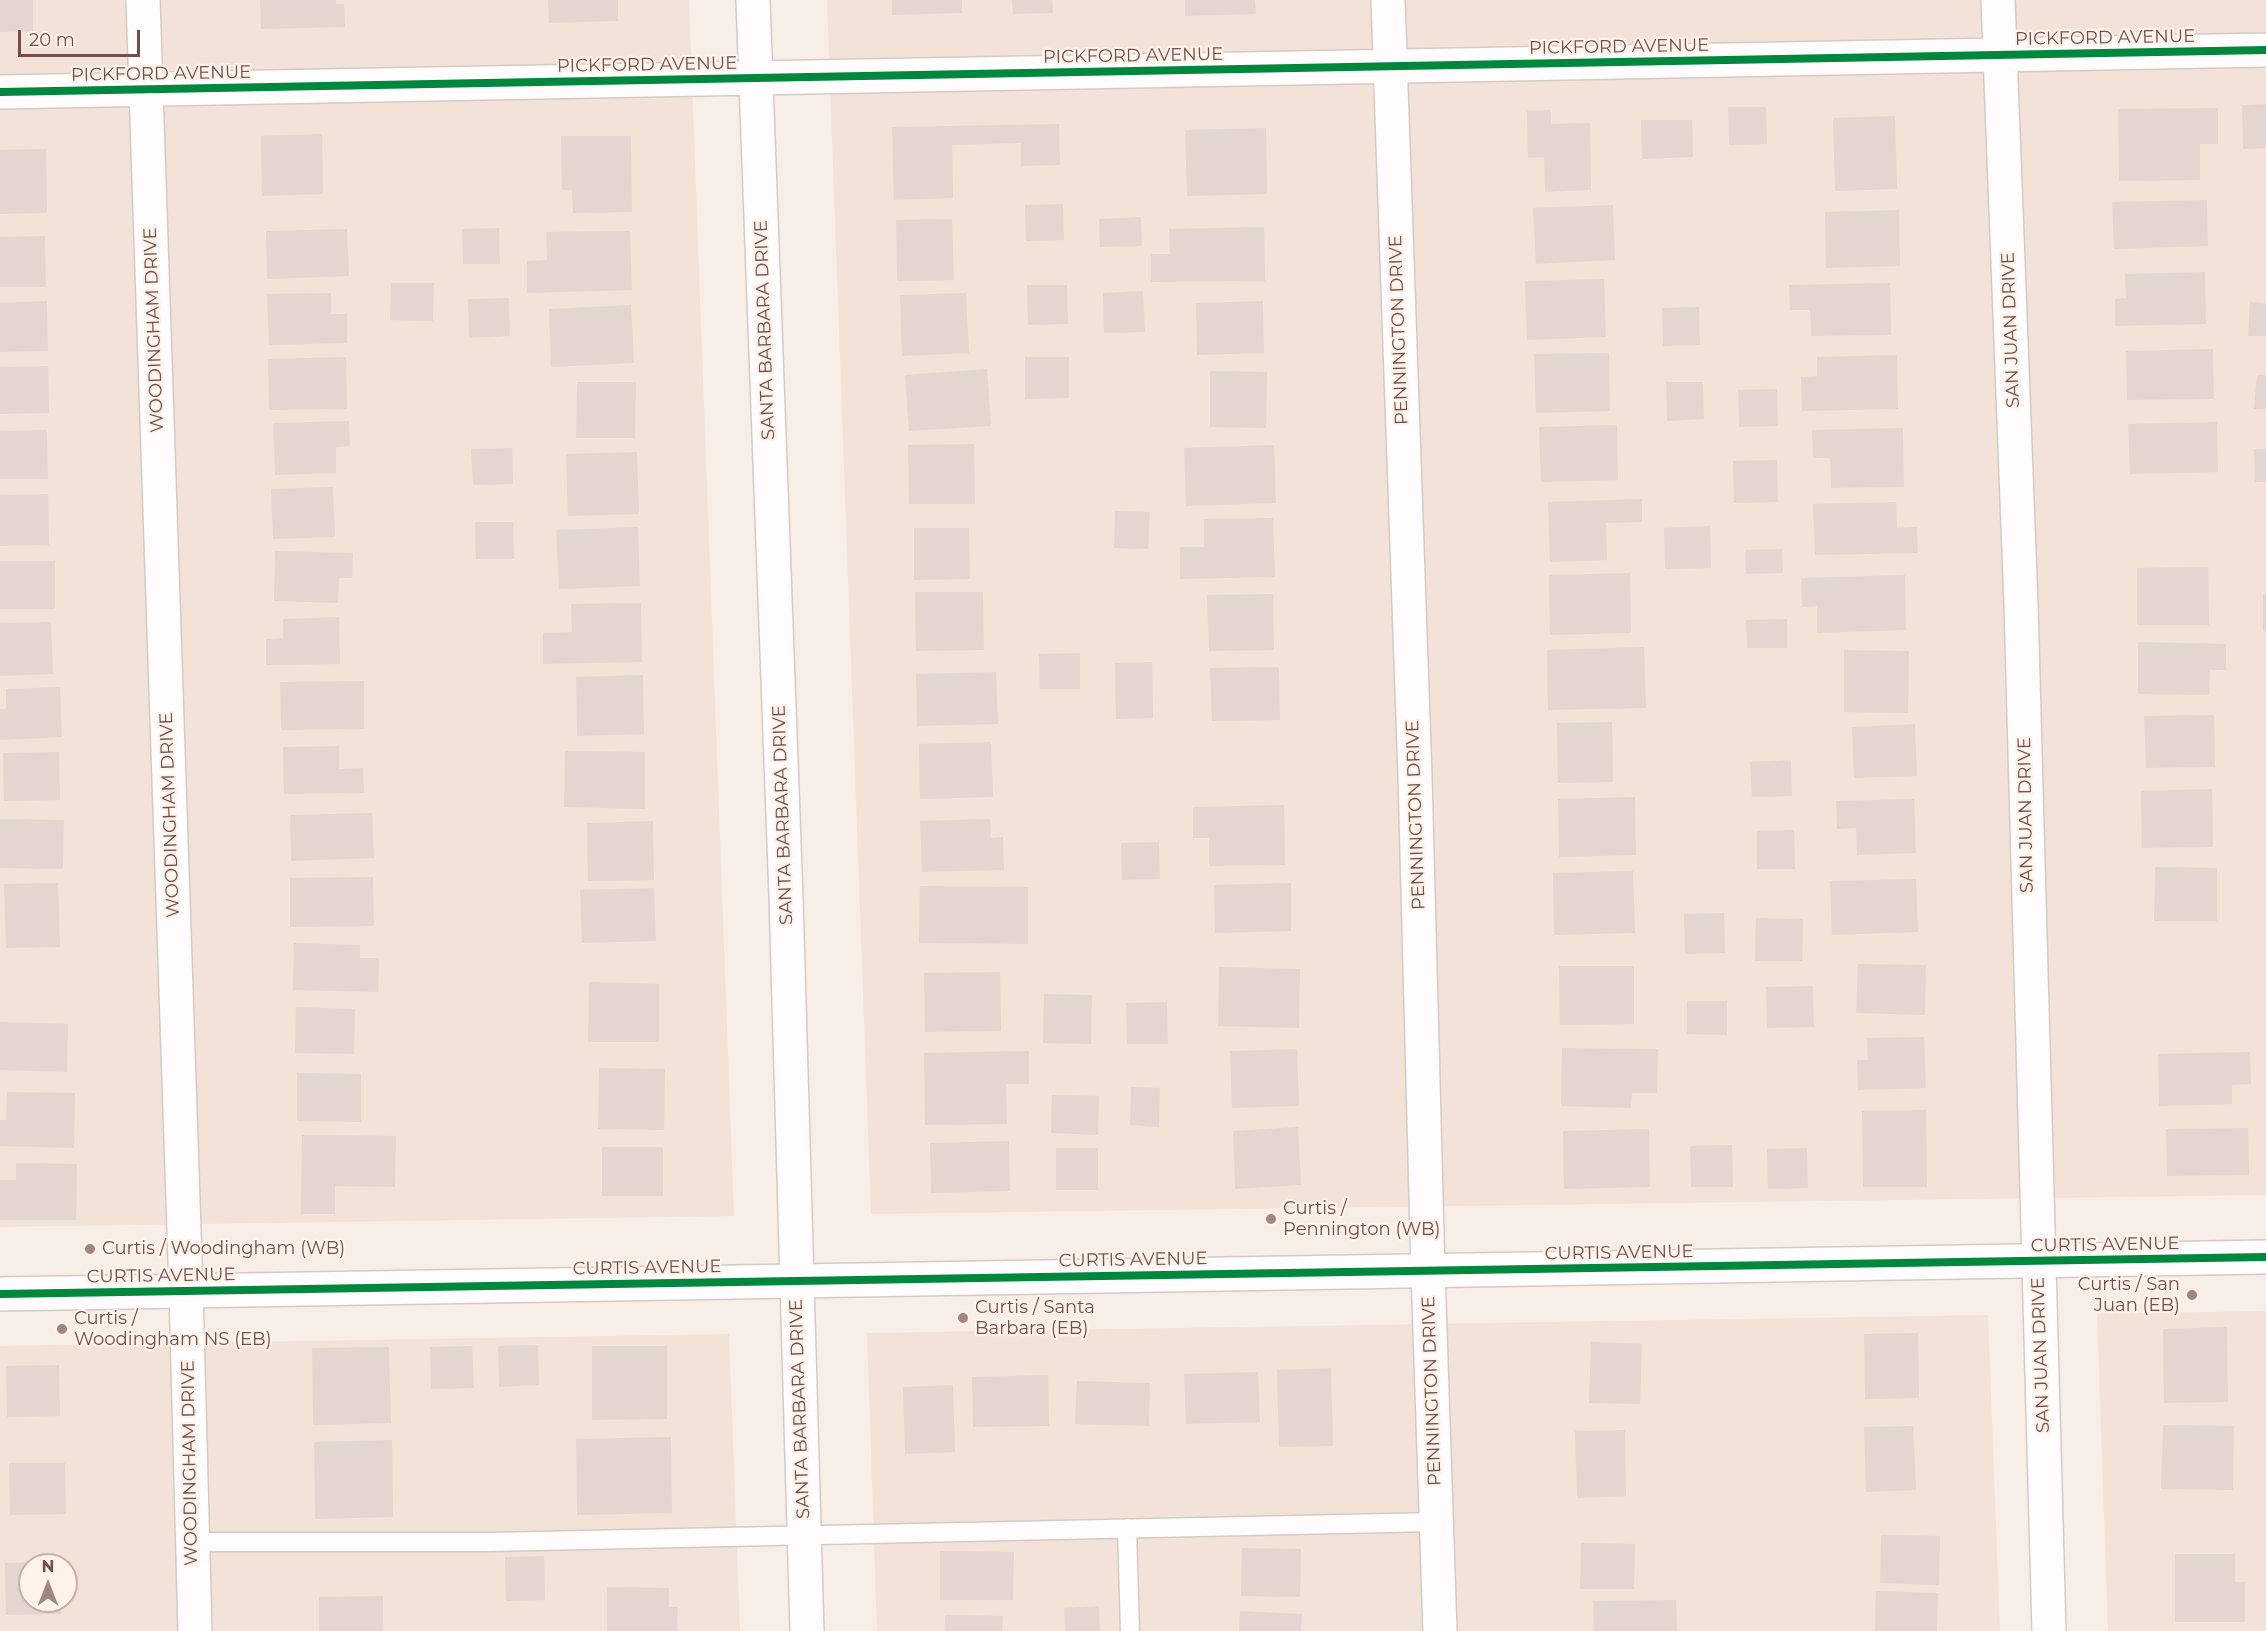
<!DOCTYPE html>
<style>
body{margin:0}
#map{position:relative;width:2266px;height:1631px;overflow:hidden;background:#f7eee8;font-family:Montserrat,sans-serif}
canvas{display:block}
.north{position:absolute;left:18px;top:1553px;width:60px;height:60px;box-sizing:border-box;background:#fff2e9;border:2px solid #c8b0a8;border-radius:50%;rotate:0deg;font-size:16px;font-weight:700;line-height:24px;text-align:center;color:#764e47}
.north::after{content:'';display:block;margin:auto;width:21px;height:27px;background:#a3867f;clip-path:polygon(50% 0,100% 100%,50% 72%,0 100%)}
.scale{position:absolute;left:18px;top:30px;width:122px;height:27px;box-sizing:border-box;border:3px solid #764e47;border-top:0;padding-left:8px;font-size:18px;line-height:21px;white-space:nowrap;color:#764e47;-webkit-text-stroke:4px #fff2e9;paint-order:stroke}
</style>
<div id="map">
<canvas width="2266" height="1631"></canvas>
<div class="north">N</div>
<div class="scale">20 m</div>
</div>
<script>
const c = document.querySelector('canvas').getContext('2d');
c.lineJoin = 'round';
function paint(path, color) { c.fillStyle = color; c.fill(path, 'evenodd'); }
function trace(path, color, width, dash) { c.strokeStyle = color; c.lineWidth = width; c.lineCap = dash ? 'butt' : 'round'; c.setLineDash(dash || []); c.stroke(path); }
function label(font, color, halo, rows, align = 'center') {
  c.font = font + ' Montserrat,sans-serif'; c.lineWidth = 4.5; c.setLineDash([]); c.textBaseline = 'middle'; c.strokeStyle = halo; c.fillStyle = color; for (const [text, x, y, turn = 0] of rows) {
    c.save(); c.translate(x, y); c.rotate((+turn || 0) * Math.PI / 180); c.textAlign = isNaN(turn) ? turn : align; if (halo) c.strokeText(text, 0, 0); c.fillText(text, 0, 0); c.restore();
  }
}
paint(new Path2D(`
 M0 0H689L734 1216 0 1227Z
 M827 0H2266V1195L871 1214Z
 M2266 1311V1631H2108L2097 1314Z
 M1988 1315 2000 1631H877L867 1333Z
 M729 1334 740 1631H0V1346ZM30 1565H66V1601H30Z`), '#f3e2d8');
paint(new Path2D(`
 M0 0H33V31L0 32Z
 M260 0H336V4H344L345 27 261 29Z
 M548 0H618V21L549 23Z
 M892 0H962V13L892 15Z
 M1012 0H1052L1053 13 1013 14Z
 M1185 0H1255L1256 14 1185 16Z
 M2266 104V148L2243 149 2242 105Z
 M1728 107H1766L1767 144 1729 145Z
 M2218 108V144H2200V180L2119 181 2118 109Z
 M1551 110V124L1590 123 1591 190 1545 192 1544 157 1528 158 1527 111Z
 M1895 116 1897 189 1835 191 1833 118Z
 M1641 120H1692L1693 157 1642 159Z
 M1059 124 1060 165 1021 166V143L952 145 953 198 894 200 892 127Z
 M1266 128 1267 194 1187 196 1185 130Z
 M322 134 323 194 262 196 261 136Z
 M561 136H631L632 212 573 213 572 190H562Z
 M46 149 47 213 0 214V150Z
 M2207 200 2208 246 2114 249 2112 202Z
 M1063 204 1064 240 1026 241 1025 205Z
 M1613 205 1615 260 1536 264 1533 208Z
 M1899 210 1900 266 1826 268 1825 212Z
 M1141 217 1142 246 1100 247 1099 219Z
 M952 219 954 280 897 281 896 220Z
 M1264 227 1265 281 1151 282V254H1170L1169 229Z
 M499 228 500 264H463L462 229Z
 M347 229 349 276 267 279 266 231Z
 M630 231 632 290 527 293V261L547 260 546 232Z
 M45 236 46 287H0V237Z
 M2205 272 2206 324 2115 326V299L2126 298 2125 274Z
 M1604 279 1606 337 1527 340 1525 281Z
 M391 283H434L433 321 390 320Z
 M1890 283 1891 335 1811 336 1810 310H1790L1789 285Z
 M1027 285H1067L1068 324 1028 325Z
 M1143 291 1145 332 1104 333 1103 293Z
 M331 293V314H347V343L269 345 267 294Z
 M966 293 969 353 902 356 900 295Z
 M509 298 510 336 469 338 468 299Z
 M47 301 48 351 0 352V303Z
 M1263 301 1264 353 1197 355 1196 303Z
 M2250 302 2266 303V336H2248Z
 M631 305 634 363 551 367 549 309Z
 M1699 307 1700 345 1663 346 1662 308Z
 M2213 349 2214 399 2127 400 2126 351Z
 M1609 353 1610 411 1536 413 1534 354Z
 M1897 355 1898 409 1802 411 1801 377 1817 376V357Z
 M346 357 347 409 269 410 268 359Z
 M1025 357H1069V398L1025 399Z
 M48 366 49 413 0 414V367Z
 M987 369 991 426 909 431 905 375Z
 M1210 371 1267 372 1266 428 1210 427Z
 M2257 375H2266V409H2254Z
 M577 382H636L635 438H576Z
 M1666 382H1703L1704 419 1667 421Z
 M1777 389 1778 426 1739 427 1738 390Z
 M349 421 350 446 336 447V473L275 475 273 423Z
 M2217 422 2218 472 2130 474 2128 424Z
 M1617 425 1618 480 1541 482 1539 427Z
 M1903 428 1904 487 1831 488 1830 458H1813L1812 430Z
 M47 430 48 479H0V431Z
 M974 444 975 504H909L908 445Z
 M1274 445 1276 503 1186 506 1184 448Z
 M512 448 513 484 473 485 471 449Z
 M2254 449H2266V482H2255Z
 M637 452 639 514 568 516 566 454Z
 M1777 460 1778 502 1734 503 1733 461Z
 M333 487 335 537 273 539 271 489Z
 M48 494 49 545 0 546V495Z
 M1642 499V522L1606 523 1607 560 1550 562 1548 502Z
 M1896 502 1897 528 1917 527 1918 553 1815 555 1813 504Z
 M1115 511 1150 512 1148 549 1114 548Z
 M1273 518 1275 577 1180 579V547H1204V519Z
 M475 522H513L514 559H476Z
 M1710 526 1711 568 1665 569 1664 528Z
 M638 527 640 586 559 589 556 530Z
 M914 528H969L970 579 914 580Z
 M1782 549 1783 573 1746 574 1745 550Z
 M275 551 353 553 352 578H339L338 603 274 601Z
 M0 561H55V609H0Z
 M2208 567 2209 625H2137V568Z
 M1630 573 1631 633 1550 635 1549 575Z
 M1905 575 1906 630 1817 633V606L1802 607 1801 578Z
 M915 592H983L984 650 916 651Z
 M1273 594 1274 650 1209 651 1207 595Z
 M2263 594H2266V631H2263Z
 M641 603 642 662 543 664V633L572 632 571 604Z
 M339 617 340 664 266 665V639L283 638V619Z
 M1787 619V648H1747L1746 620Z
 M51 622 53 674 0 676V623Z
 M2138 642 2226 644V670H2210L2209 695 2138 694Z
 M1644 647 1646 708 1548 710 1547 650Z
 M1844 650 1909 651 1908 713 1844 712Z
 M1080 653V689H1040L1039 654Z
 M1152 662 1153 718 1116 719 1115 663Z
 M1279 667 1280 720 1212 721 1210 668Z
 M996 672 998 724 917 726 916 674Z
 M643 675 644 734 577 736 576 677Z
 M364 681V729L281 730 280 682Z
 M60 687 62 737 0 740V709H6V689Z
 M2214 715 2215 767 2146 768 2144 716Z
 M1612 722 1613 782 1558 783 1557 723Z
 M1915 724 1917 776 1854 778 1852 727Z
 M991 742 993 797 920 799 919 744Z
 M339 746V769L363 768 364 793 284 794 283 747Z
 M565 751 645 752V809L564 807Z
 M59 752 60 800 4 801 3 753Z
 M1791 760 1792 796 1752 797 1750 762Z
 M2212 789 2213 847 2142 848 2141 791Z
 M1635 797 1636 855 1559 857 1558 799Z
 M1914 799 1916 853 1857 855 1856 828 1837 829 1836 801Z
 M1284 805 1285 865 1209 866V838H1193V807Z
 M372 813 374 858 291 861 290 815Z
 M0 819 64 820 63 869 0 868Z
 M990 819 991 838 1003 837 1004 870 922 872 920 821Z
 M653 821 654 880 588 881 587 823Z
 M1794 830 1795 869H1757V831Z
 M1159 842 1160 879 1122 880 1121 843Z
 M2155 867 2217 868V921H2154Z
 M1633 871 1635 933 1554 935 1553 873Z
 M373 877 374 926 290 927V878Z
 M1916 879 1918 932 1832 935 1830 881Z
 M58 883 60 947 6 948 4 884Z
 M1291 883V931L1215 933 1214 885Z
 M920 886 1028 887V944L919 943Z
 M654 888 656 941 582 943 580 890Z
 M1724 913 1725 953 1685 954 1684 914Z
 M1756 918 1803 919 1802 961H1755Z
 M294 943 360 945V958H379L378 992 293 990Z
 M1858 964 1926 965 1925 1015 1856 1013Z
 M1559 966H1634V1024L1560 1025Z
 M1219 967 1300 969 1299 1028 1218 1026Z
 M1000 972 1001 1031 925 1032 924 973Z
 M589 982 659 984V1042H588Z
 M1813 986 1814 1027 1767 1028 1766 987Z
 M1044 994 1092 995 1091 1044 1043 1043Z
 M1687 1001H1727V1035L1687 1034Z
 M1167 1002 1168 1044H1127L1126 1003Z
 M296 1007 355 1009 354 1054 295 1053Z
 M0 1022 68 1024 67 1072 0 1070Z
 M1924 1037 1926 1088 1858 1090 1857 1060H1868L1867 1038Z
 M1562 1048 1658 1049 1657 1093H1632L1631 1108 1561 1106Z
 M1297 1049 1299 1106 1232 1108 1230 1051Z
 M1029 1051V1084H1006L1007 1124 925 1125 924 1053Z
 M2250 1052 2251 1084 2232 1085V1104L2159 1106 2158 1054Z
 M599 1068 665 1069 664 1130 598 1129Z
 M297 1073 361 1074V1122L297 1121Z
 M1131 1087 1160 1088 1159 1127 1130 1125Z
 M7 1092 75 1093 74 1148 0 1146V1120H6Z
 M1052 1095 1099 1096 1098 1135 1051 1133Z
 M1926 1110 1927 1187H1863L1862 1111Z
 M1298 1127 1301 1185 1235 1189 1233 1131Z
 M2248 1128 2249 1175 2167 1176 2166 1129Z
 M1649 1129 1650 1187 1564 1189 1563 1131Z
 M302 1135 396 1136 395 1187 335 1186V1214H301Z
 M1009 1141 1010 1191 931 1193 930 1143Z
 M1732 1145 1733 1187H1691L1690 1146Z
 M602 1147H663V1196H602Z
 M1056 1148H1098V1190H1056Z
 M1807 1148 1808 1188 1768 1189 1767 1149Z
 M16 1163 77 1164 76 1220H0V1180H16Z
 M2227 1327 2228 1402 2164 1403 2163 1329Z
 M1918 1333 1919 1398 1865 1399 1864 1334Z
 M1591 1342 1642 1344 1640 1404 1589 1403Z
 M538 1345 539 1385 499 1387 498 1346Z
 M472 1346 474 1388 431 1389 430 1347Z
 M592 1346H667V1419L592 1420Z
 M389 1347 391 1423 313 1425 312 1348Z
 M59 1365 60 1416 7 1417 6 1366Z
 M1331 1368 1333 1446 1279 1447 1277 1370Z
 M1258 1372 1260 1422 1186 1424 1184 1374Z
 M1048 1375 1049 1426 973 1427 972 1377Z
 M1077 1381 1150 1383 1149 1426 1075 1424Z
 M953 1385 955 1452 905 1454 903 1387Z
 M2163 1425 2234 1426 2233 1490 2161 1489Z
 M1913 1426 1916 1490 1866 1492 1864 1427Z
 M1625 1430 1626 1496 1577 1498 1575 1431Z
 M671 1437 672 1513 577 1515 576 1439Z
 M392 1440 393 1517 315 1519 314 1442Z
 M9 1463H65L66 1514 10 1515Z
 M1881 1535 1940 1536 1939 1585 1880 1583Z
 M1581 1543 1635 1544 1634 1589H1580Z
 M1242 1548 1301 1549 1300 1597 1241 1596Z
 M940 1551 1014 1552 1013 1600H940Z
 M2175 1554H2235V1582H2245V1622H2175Z
 M544 1556 545 1600 506 1601 505 1557Z
 M60 1562V1565H30V1601H61V1614L6 1615 5 1563Z
 M607 1587 669 1588V1607H678L677 1631H607Z
 M1876 1591 1938 1593 1937 1631H1875Z
 M383 1596V1631H319V1597Z
 M1676 1600 1677 1631H1594L1593 1601Z
 M1099 1606 1100 1631H1065L1064 1608Z
 M1240 1611 1302 1614 1301 1631H1239Z
 M945 1615 1003 1616 1002 1631H945Z`), '#e3d5d0');
const lane = new Path2D(`
 M1127 1528 1130 1631
 M192 1542H490L1436 1522`);
const street = new Path2D(`
 M143 0 186 1290 195 1631
 M753 0 786 897 807 1631
 M1388 0 1415 776 1428 1271 1440 1631
 M1998 0 2021 604 2049 1631
 M0 92 2266 50`);
const secondary = new Path2D(`
 M0 1294 2266 1257`);
trace(lane, '#d6cac5', 21);
trace(street, '#d6cac5', 36);
trace(secondary, '#d6c9c5', 36);
trace(lane, '#fefcfc', 18);
trace(street, '#fefcfc', 33);
trace(secondary, '#fefcfc', 33);
trace(new Path2D(`
 M0 92 2266 50
 M0 1294 2266 1257`), '#00873e', 8);
for (const [x, y, r, color] of [
 [1271,1219,6,"#a3867f"],
 [90,1249,6,"#a3867f"],
 [2192,1295,6,"#a3867f"],
 [963,1318,6,"#a3867f"],
 [62,1329,6,"#a3867f"]
]) { const dot = new Path2D(); dot.arc(x, y, r, 0, 2 * Math.PI); c.fillStyle = color; c.fill(dot); trace(dot, '#fff2e9', 2); }
label('18px', '#764e47', '#fff2e9', [
 ["PICKFORD AVENUE",2105,38,-1],
 ["PICKFORD AVENUE",1619,47,-1],
 ["PICKFORD AVENUE",1133,56,-1],
 ["PICKFORD AVENUE",647,65,-1],
 ["PICKFORD AVENUE",161,74,-1],
 ["WOODINGHAM DRIVE",154,330,-92],
 ["SANTA BARBARA DRIVE",765,330,-92],
 ["PENNINGTON DRIVE",1399,330,-92],
 ["SAN JUAN DRIVE",2011,330,-92],
 ["WOODINGHAM DRIVE",170,815,-92],
 ["SANTA BARBARA DRIVE",783,815,-92],
 ["PENNINGTON DRIVE",1416,815,-92],
 ["SAN JUAN DRIVE",2026,815,-91],
 ["CURTIS AVENUE",2105,1245,-1],
 ["CURTIS AVENUE",1619,1253,-1],
 ["CURTIS AVENUE",1133,1260,-1],
 ["CURTIS AVENUE",647,1268,-1],
 ["CURTIS AVENUE",161,1276,-1],
 ["SAN JUAN DRIVE",2041,1355,-92],
 ["PENNINGTON DRIVE",1432,1391,-92],
 ["SANTA BARBARA DRIVE",800,1409,-92],
 ["WOODINGHAM DRIVE",190,1463,-91]
]);
label('18px', '#764e47', '#fff2e9', [
 ["Curtis /",1283,1209],
 ["Pennington (WB)",1283,1230],
 ["Curtis / Woodingham (WB)",102,1249],
 ["Curtis / San",2180,1285,"right"],
 ["Juan (EB)",2180,1306,"right"],
 ["Curtis / Santa",975,1308],
 ["Barbara (EB)",975,1329],
 ["Curtis /",74,1319],
 ["Woodingham NS (EB)",74,1340]
], 'left');
</script>
